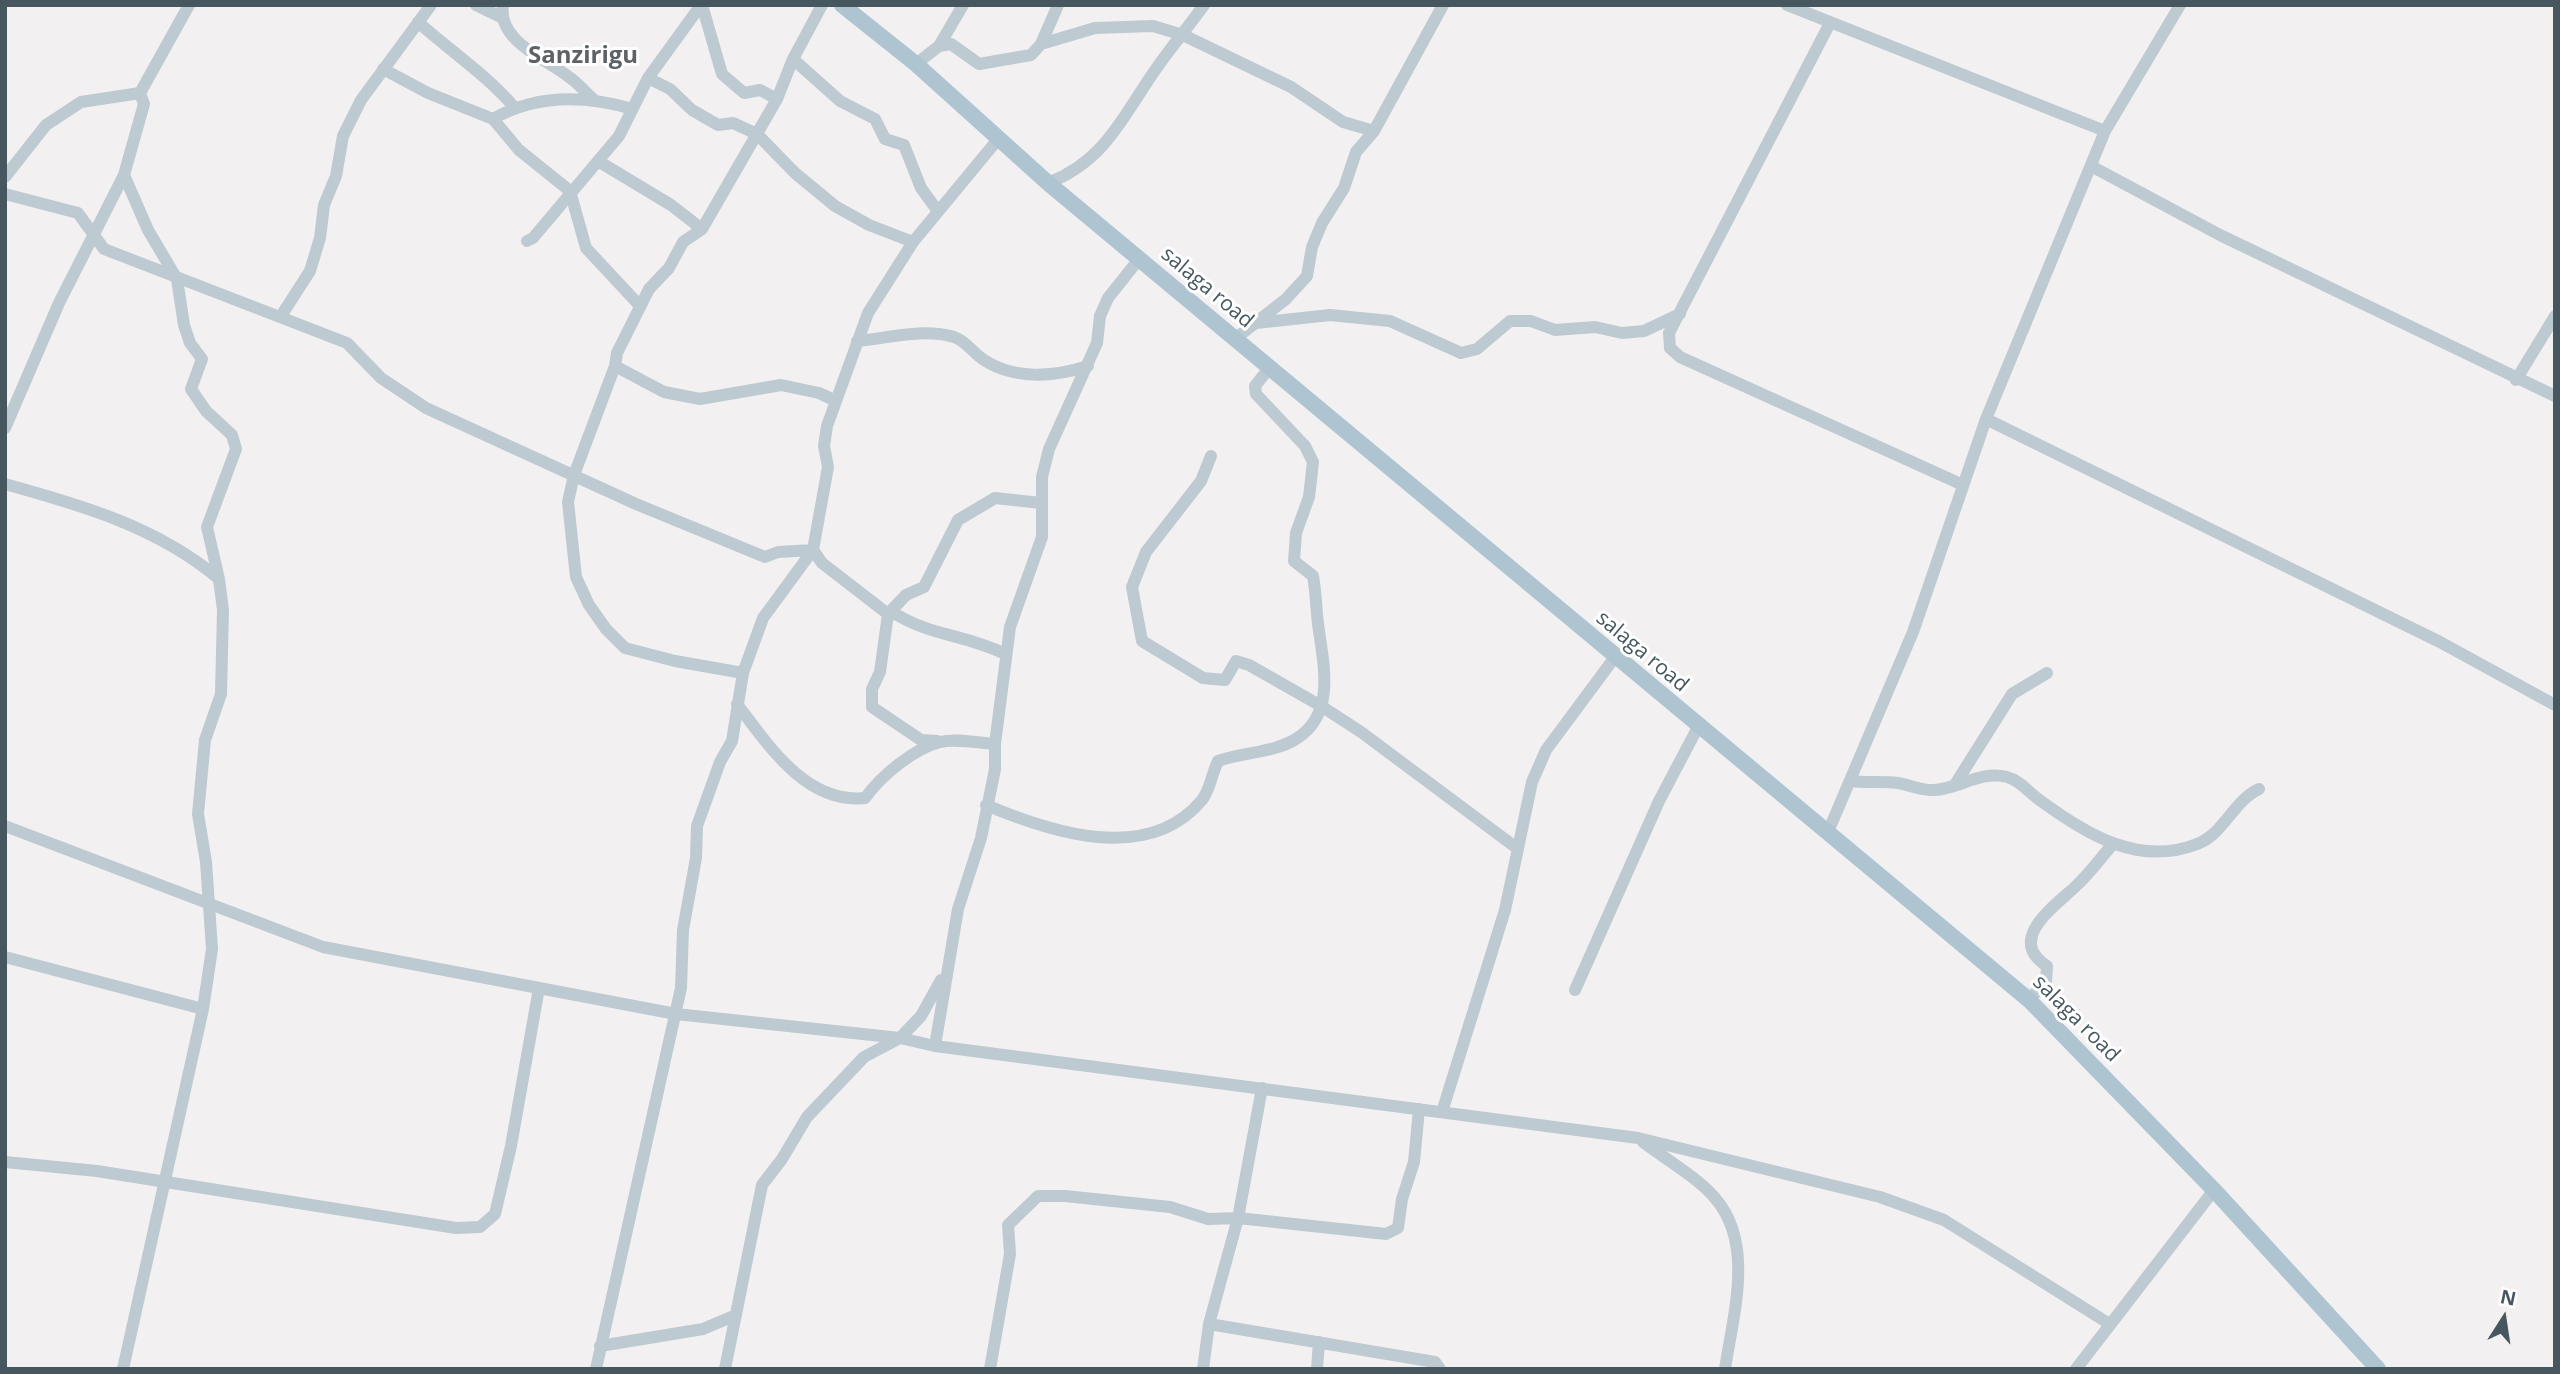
<!DOCTYPE html>
<style>
body{margin:0}
#map{position:relative;width:2560px;height:1374px;overflow:hidden;background:#f3f0f1;font-family:"Open Sans",sans-serif}
canvas{display:block}
.frame{position:absolute;inset:0;border:7px solid #465760;pointer-events:none}
.north{position:absolute;left:2469px;top:1283px;width:70px;height:70px;-webkit-text-stroke:5px #fff;paint-order:stroke;rotate:12deg;font-size:19px;font-weight:700;line-height:28px;text-align:center;color:#465760}
.north::after{content:'';display:block;margin:auto;width:24px;height:32px;background:#465760;clip-path:polygon(50% 0,100% 100%,50% 72%,0 100%)}
</style>
<div id="map">
<canvas width="2560" height="1374"></canvas>
<div class="frame"></div>
<div class="north">N</div>
</div>
<script>
const c = document.querySelector('canvas').getContext('2d');
c.lineJoin = 'round';
function trace(path, color, width, dash) { c.strokeStyle = color; c.lineWidth = width; c.lineCap = dash ? 'butt' : 'round'; c.setLineDash(dash || []); c.stroke(path); }
function label(font, color, halo, rows, align = 'center') {
  c.font = font + ' "Open Sans",sans-serif'; c.lineWidth = 6; c.setLineDash([]); c.textBaseline = 'middle'; c.strokeStyle = halo; c.fillStyle = color; for (const [text, x, y, turn = 0] of rows) {
    c.save(); c.translate(x, y); c.rotate((+turn || 0) * Math.PI / 180); c.textAlign = isNaN(turn) ? turn : align; if (halo) c.strokeText(text, 0, 0); c.fillText(text, 0, 0); c.restore();
  }
}
trace(new Path2D(`
 M476 5 501 17
 M503 5C497 41 546 59 569 77 578 83 585 92 593 99
 M702 5 722 74 744 93 760 90 777 99
 M1787 5 2105 131
 M418 22C449 50 488 76 514 107
 M1830 23 1669 333 1670 348 1680 357 1963 485
 M1041 44 1058 5
 M939 46 951 44 979 64 1031 55 1041 44 1095 28 1153 26 1183 35 1291 87 1343 122 1374 131
 M793 59 840 101 875 119 885 139 904 145 921 188 937 210
 M916 64 939 46 963 5
 M383 69 428 93 493 119 519 150 570 191 586 248 640 306
 M648 78 670 89 692 110 718 125 733 123 757 134 795 173 835 206 869 225 913 242
 M493 119C537 94 584 95 632 109
 M598 161 671 205 702 229
 M2091 166 2220 235 2555 396
 M5 177 46 125 81 102 140 93
 M1048 183C1107 160 1123 115 1158 66 1172 46 1189 26 1204 5
 M5 194 78 213 104 249 347 343 381 378 426 408 636 504 765 557 778 552 813 550
 M527 241 533 238 619 136 648 78 701 5
 M281 316 310 271 320 238 324 205 336 176 343 136 361 100 431 5
 M1256 323 1330 315 1390 321 1461 353 1477 349 1510 321H1531L1555 330 1595 327 1622 333 1644 331 1680 314
 M1236 338 1286 299 1307 276 1312 247 1322 223 1344 188 1356 152 1374 131 1443 5
 M857 341C889 338 923 328 954 337 965 340 973 353 984 360 1015 380 1054 377 1088 366
 M615 366 664 392 700 399 781 385 819 393 836 401
 M2516 380 2555 316
 M1986 419 2440 642 2555 705
 M5 428 59 303 124 175 144 104 140 93 189 5
 M1211 456 1201 481 1146 552 1132 587 1142 641 1203 678 1225 680 1236 661 1249 665 1321 706 1361 732 1518 849
 M5 484C81 505 158 527 219 579
 M813 550 822 563 888 614 880 672 872 689V707L921 740 937 741
 M892 612C932 637 965 634 1005 654
 M888 614 906 595 924 587 958 520 995 498 1041 503
 M743 673 675 661 625 648 606 629 589 605 576 577 568 502 574 475 615 366 617 353 649 289 669 268 683 242 702 229 777 99 793 59 822 5
 M737 704C768 745 806 804 865 798 881 776 913 749 940 742 956 738 979 743 995 744
 M1850 781C1866 783 1883 781 1898 783 1910 785 1922 791 1934 790 1959 789 1981 770 2007 777 2020 780 2030 794 2041 801 2086 834 2139 867 2197 844 2224 834 2233 801 2259 789
 M1956 783 2012 694 2047 673
 M986 805C1050 832 1148 865 1202 800 1210 790 1212 773 1218 761 1243 752 1273 753 1296 739 1337 714 1323 663 1318 624 1316 608 1316 592 1313 576L1294 561 1296 533 1309 497 1313 462 1305 446 1256 394 1255 386 1270 367
 M5 826 323 947 676 1014 900 1038 935 1046 1638 1138 1880 1197 1944 1220 2108 1323
 M1828 832 1913 632 1986 419 2105 131 2180 5
 M5 957 203 1009
 M1575 990 1659 801 1698 727
 M2029 1000 2046 981 2047 966C2006 939 2054 907 2076 886 2089 874 2100 859 2112 845
 M935 1046 958 909 981 838 995 769V744L1010 627 1042 537V477L1049 449 1097 343 1100 316 1108 298 1139 259
 M1442 1112 1505 910 1532 782 1546 750 1615 657
 M1643 1142C1664 1158 1698 1178 1715 1198 1755 1244 1733 1315 1725 1369
 M5 1162 97 1171 456 1228 480 1227 495 1214 511 1146 539 988
 M1209 1324 1435 1362 1440 1369
 M600 1346 703 1329 736 1315
 M123 1369 203 1009 212 949 206 862 198 814 205 740 221 694 223 610 219 579 207 527 236 449 232 435 206 411 191 389 202 359 190 343 184 325 177 279 148 230 124 175
 M596 1369 681 988 683 930 696 858 697 826 720 762 732 741 743 673 763 618 813 550 828 467 824 446 827 426 868 313 913 242 999 138
 M725 1369 762 1185 782 1159 807 1117 864 1057 900 1038 921 1016 941 980
 M990 1369 1010 1254 1008 1225 1038 1196H1065L1170 1207 1208 1219 1238 1218 1386 1234 1398 1228 1402 1199 1414 1162 1419 1109
 M1203 1369 1209 1324 1238 1218 1262 1088
 M1317 1369 1319 1342
 M2076 1369 2214 1190`), '#bdcad1', 12);
trace(new Path2D(`
 M842 5 916 64 1048 183 2029 1000 2214 1190 2378 1369`), '#aec5d1', 16);
label('21px', '#465760', '#fff', [
 ["salaga road",1207,288,40],
 ["salaga road",1642,652,40],
 ["salaga road",2076,1019,45]
]);
label('bold 24px', '#5c6266', '#fff', [
 ["Sanzirigu",583,56]
]);
</script>
